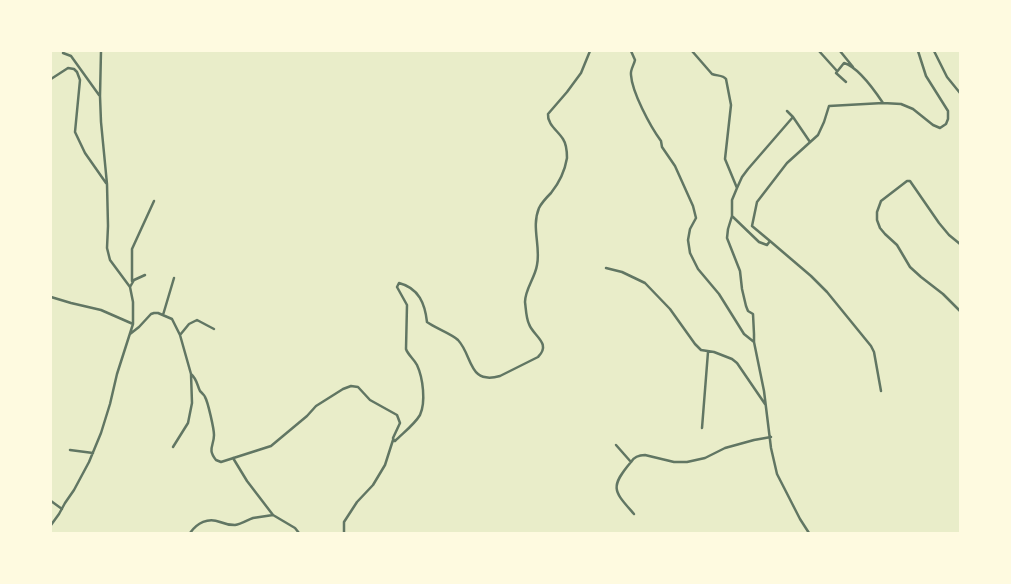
<!DOCTYPE html>
<style>
body{margin:0}
#map{position:relative;width:1011px;height:584px;overflow:hidden;background:#e9edc9;font-family:"Fira Sans",sans-serif}
canvas{display:block}
.frame{position:absolute;inset:0;border:52px solid #fefae0;pointer-events:none}
</style>
<div id="map">
<canvas width="1011" height="584"></canvas>
<div class="frame"></div>
</div>
<script>
const c = document.querySelector('canvas').getContext('2d');
c.lineJoin = 'round';
function trace(path, color, width, dash) { c.strokeStyle = color; c.lineWidth = width; c.lineCap = dash ? 'butt' : 'round'; c.setLineDash(dash || []); c.stroke(path); }
trace(new Path2D(`
 M631 51 635 60C634 65 630 70 631 75 632 92 650 126 661 141L662 147 675 166 693 206 696 218 690 229 688 240 690 253 698 269 719 294 744 334 754 342 764 391 771 448 777 474 800 519 809 533
 M692 51 712 74C717 76 723 75 726 79L731 105 725 159 737 188 732 200V216L759 242 767 245 770 241 752 226 757 202 787 163 818 135 824 122 829 106 883 103 901 104 913 109 933 125 940 128 946 124 948 119V111L926 76 918 51
 M819 51 837 71
 M840 51 853 67
 M934 51 947 77 960 93
 M63 53 71 56 99 95
 M51 79 68 68 74 69 77 72 80 80 75 132 85 153 106 183
 M846 82 836 73 844 63C858 67 875 91 883 103
 M787 111 793 117 810 142
 M737 188 742 177 748 169 793 117
 M732 216 728 229 727 238 740 271 742 289 746 306 748 311 753 314 754 334V342
 M770 241 811 276 827 292 871 346 874 352 881 391
 M960 244 949 235 939 223 910 181H907L881 201 877 212V220L880 228 885 234 897 245 910 267 921 277 943 294 960 311
 M606 268 622 272 645 283 670 309 695 344 701 350 714 352 732 359 737 363 765 404
 M132 281V249L154 201
 M130 287 134 280 145 275
 M51 297 71 303 101 310 133 324
 M163 315 174 278
 M130 334 139 327 151 314 154 313H158L172 319 180 335 191 374 192 403 188 423 173 447
 M180 335 189 324 197 320 214 329
 M191 374C197 379 197 385 200 391 201 392 205 396 205 397 208 402 214 429 214 435 214 446 207 449 216 460L221 462 271 446 307 416 316 406 343 389 351 386 358 387 370 400 397 415 400 423 393 438 394 441H395C403 433 414 425 420 415 426 402 423 378 417 365 414 359 408 355 406 349L407 305 397 287 399 283C419 288 425 304 427 322 435 328 452 334 458 340 473 356 468 385 500 376L538 357C552 343 533 336 529 324 526 318 526 309 525 302 525 289 535 278 537 265 541 247 531 227 539 208 542 202 547 197 551 193 559 183 565 170 567 158 567 152 567 145 563 139 558 131 547 124 548 114L567 92 581 73 590 51
 M702 428 708 352
 M616 445 631 462C634 457 639 455 645 455L674 462H687L705 458 725 448 754 440 771 437
 M70 450 93 453
 M233 458 247 481 273 515 295 528 299 533
 M631 462C609 488 614 491 634 514
 M51 501 62 509
 M51 525 59 514 65 503 74 490 89 462 101 433 110 404 117 374 133 324V302L130 287 110 260 107 248 108 226 107 184 101 122 100 96 101 51
 M190 533C197 523 208 517 220 522 225 524 229 525 235 525 242 524 247 520 253 518 260 517 266 516 273 515
 M344 533V522L357 502 373 485 385 465 393 440`), '#617663', 2.5);
</script>
